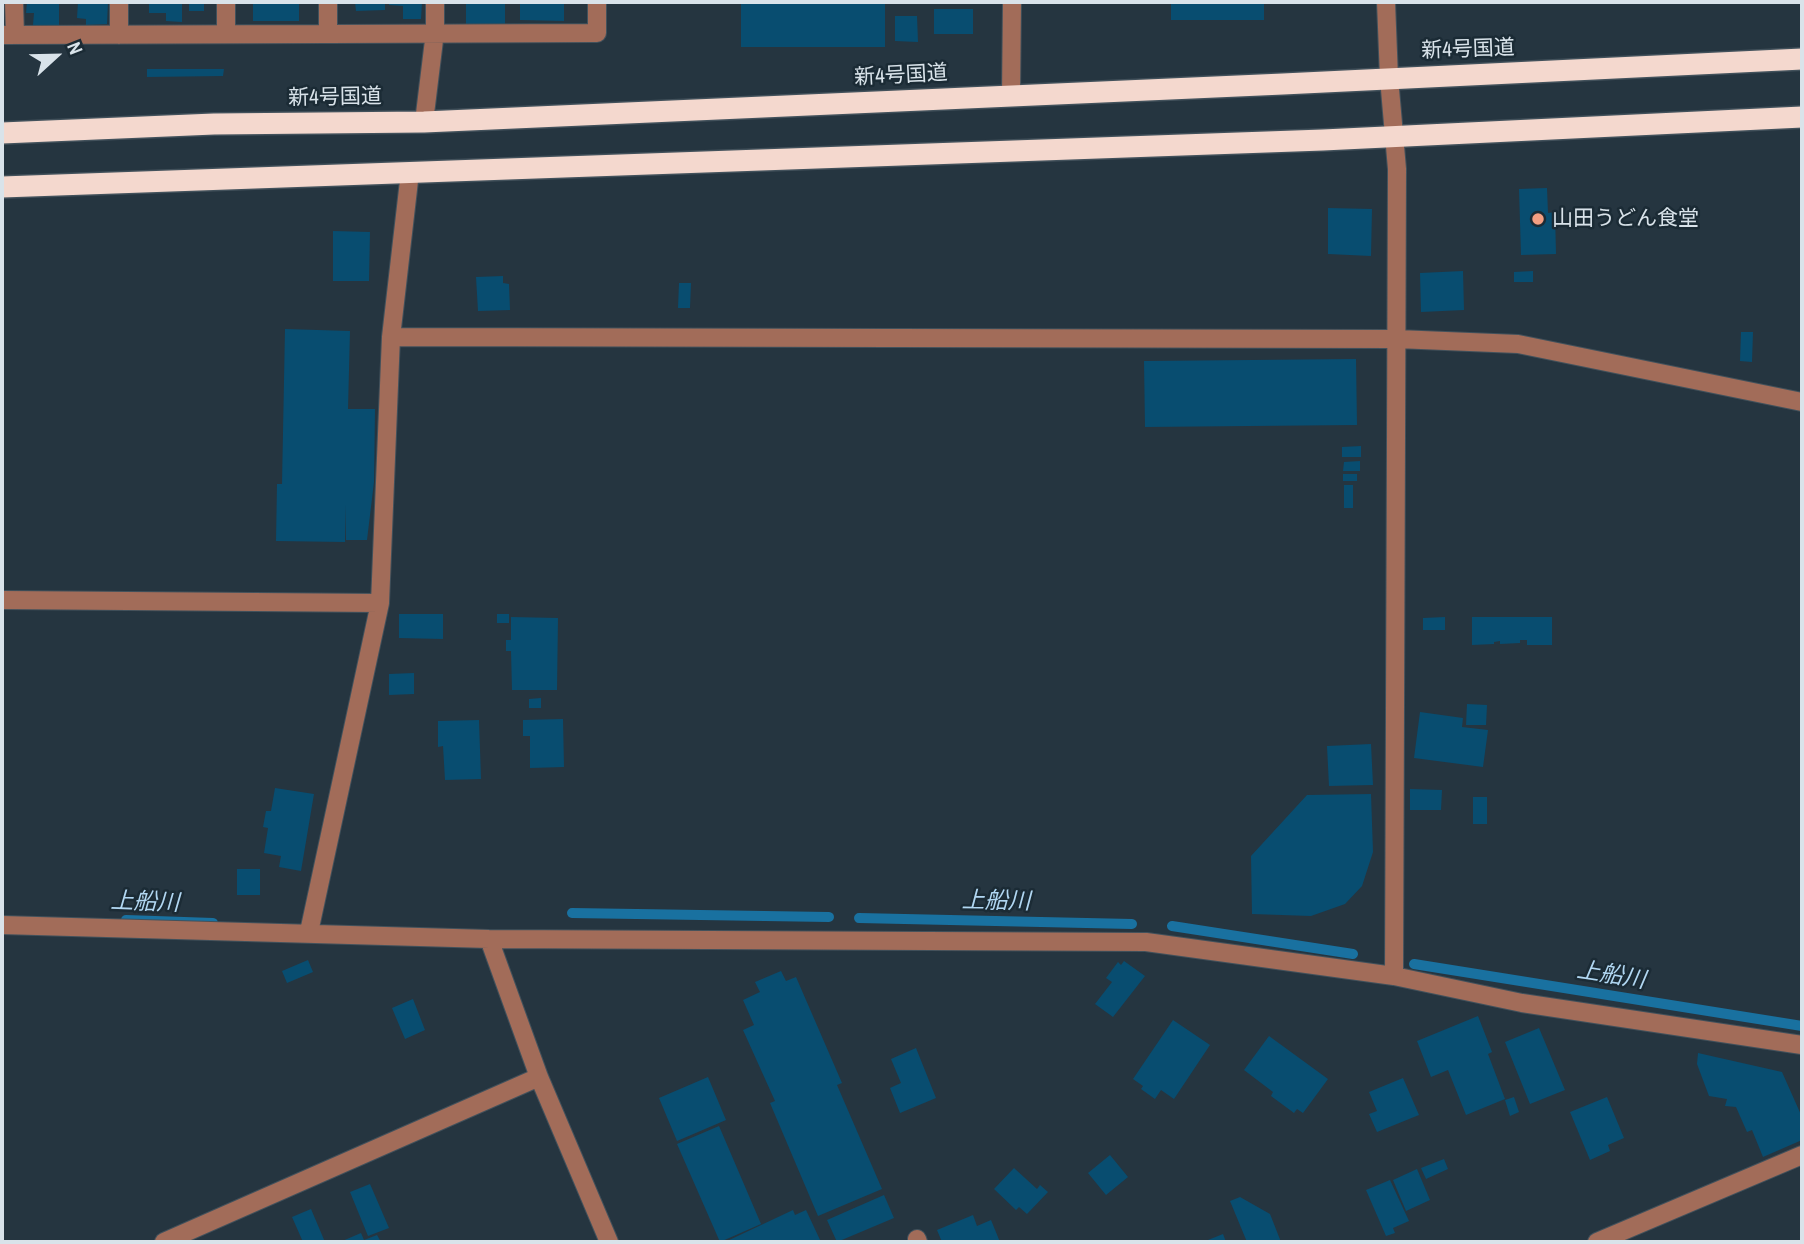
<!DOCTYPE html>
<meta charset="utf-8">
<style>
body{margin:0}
#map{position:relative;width:1804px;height:1244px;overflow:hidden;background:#253540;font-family:"Archivo Narrow",sans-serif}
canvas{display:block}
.frame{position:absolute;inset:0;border:4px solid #d9e3ea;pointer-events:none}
.north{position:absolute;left:21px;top:21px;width:70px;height:70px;-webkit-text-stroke:5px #1b2b35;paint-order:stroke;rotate:68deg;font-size:19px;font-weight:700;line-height:28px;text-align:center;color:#d9e3ea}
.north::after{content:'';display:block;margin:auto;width:24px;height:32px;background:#d9e3ea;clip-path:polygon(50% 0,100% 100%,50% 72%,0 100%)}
</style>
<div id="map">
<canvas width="1804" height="1244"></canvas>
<div class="frame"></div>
<div class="north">N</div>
</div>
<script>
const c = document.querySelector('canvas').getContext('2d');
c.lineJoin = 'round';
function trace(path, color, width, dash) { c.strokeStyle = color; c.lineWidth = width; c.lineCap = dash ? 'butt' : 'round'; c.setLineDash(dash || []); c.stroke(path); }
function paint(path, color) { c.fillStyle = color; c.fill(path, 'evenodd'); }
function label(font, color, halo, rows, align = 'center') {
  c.font = font + ' "Archivo Narrow","Noto Sans JP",sans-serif'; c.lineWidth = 5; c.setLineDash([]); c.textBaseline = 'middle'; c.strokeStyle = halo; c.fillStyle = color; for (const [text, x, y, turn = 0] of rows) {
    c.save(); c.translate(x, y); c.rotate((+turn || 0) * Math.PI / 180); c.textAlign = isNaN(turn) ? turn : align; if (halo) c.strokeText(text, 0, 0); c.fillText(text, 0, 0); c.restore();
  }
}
trace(new Path2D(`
 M572 913 829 917
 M859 918 1132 924
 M126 920 213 923
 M1172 926 1353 954
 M1414 964 1802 1026`), '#1971a0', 10);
paint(new Path2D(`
 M27 2H59V26L33 25 34 13H26Z
 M78 2H108L107 24 86 25V19L77 18Z
 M149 2H182V22L166 21V13H149Z
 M189 2H204V11H189Z
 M253 2H299V21H253Z
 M355 2H385V10L356 11Z
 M389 2H422L421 19H403V6L389 5Z
 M466 2H505V25L466 24Z
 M520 2H564V21L520 20Z
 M741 2H885V47H741Z
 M1171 2H1264V20H1171Z
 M934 9H973V34H934Z
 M895 16H917L918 42 895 41Z
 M147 69H224L223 76 147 77Z
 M1547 188 1548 213 1555 212 1556 254 1521 255 1519 189Z
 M1328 208 1372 209 1371 256 1328 254Z
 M333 231 370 232 369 281H333Z
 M1463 271 1464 310 1421 312 1420 273Z
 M1533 271V282H1514V272Z
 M503 276V283L509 284 510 310 478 311 476 277Z
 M679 283H691L690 308H678Z
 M285 329 350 331 348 409H375L374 482 367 540H346L345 505V542L276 541 277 484H282Z
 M1741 332H1753L1752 362 1740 361Z
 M1356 359 1357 425 1145 427 1144 361Z
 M1361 446V457H1342V447Z
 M1360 461V471H1343L1344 462Z
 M1343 474H1357V481H1343Z
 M1344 485H1353V508H1344Z
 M399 614H443V639L399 638Z
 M497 614H509V623H497Z
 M511 617 558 618 557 690H512L511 651H506V640H511Z
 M1445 617V630H1423V618Z
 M1472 617H1552V645H1527V640H1520V643L1500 644V641L1494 642V644L1472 645Z
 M414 673V694L389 695V674Z
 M541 698V708H529V699Z
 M1467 704 1487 705 1486 725H1466Z
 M1420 712 1463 718 1462 727 1488 730 1483 767 1414 758Z
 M563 719 564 767 530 768V736H523V720Z
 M479 720 481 779 445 780 443 746 438 747V721Z
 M1371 744 1373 785 1329 786 1327 746Z
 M275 788 314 794 301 871 279 867 281 856 264 853 268 828 263 827 266 811H271Z
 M1410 789 1442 790 1441 810H1410Z
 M1371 794 1373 852 1362 886 1345 904 1311 916 1252 914 1251 856 1307 795Z
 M1473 797H1487V824H1473Z
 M237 869H260V895H237Z
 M308 960 313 972 287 983 282 971Z
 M1124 961 1145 976 1113 1017 1095 1004 1112 982 1106 978 1118 962 1121 965Z
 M781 971 786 981 796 977 842 1083 837 1085 882 1189 818 1216 770 1103 775 1101 743 1030 754 1025 743 1000 760 992 755 982Z
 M413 999 425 1030 405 1039 392 1008Z
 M1478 1016 1492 1052 1488 1054 1505 1099 1466 1115 1448 1070 1431 1077 1417 1041Z
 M1173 1020 1210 1045 1174 1099 1161 1090 1155 1099 1141 1089 1143 1086 1133 1079Z
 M1539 1028 1565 1090 1530 1104 1505 1042Z
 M1269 1036 1328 1079 1303 1113 1297 1109 1294 1113 1271 1096 1273 1092 1244 1070Z
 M916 1048 936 1098 900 1113 890 1088 901 1083 891 1059Z
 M1698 1053 1782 1072 1802 1117V1140L1763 1157 1752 1130 1747 1132 1736 1107 1725 1106 1727 1099 1709 1096 1697 1064Z
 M708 1077 726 1120 677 1141 659 1098Z
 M1403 1078 1419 1115 1377 1132 1369 1114 1377 1111 1369 1092Z
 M1514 1097 1519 1112 1510 1116 1505 1100Z
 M1607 1097 1624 1138 1608 1145 1610 1151 1590 1160 1570 1112Z
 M719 1126 761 1224 720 1242 677 1144Z
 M1110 1155 1128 1177 1106 1195 1088 1173Z
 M1444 1159 1448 1169 1426 1179 1421 1168Z
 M1014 1168 1037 1189 1040 1185 1048 1192 1027 1214 1019 1207 1016 1210 994 1189Z
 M1417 1169 1430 1200 1406 1211 1393 1180Z
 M1390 1180 1409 1221 1393 1228 1395 1233 1386 1236 1366 1190Z
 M370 1184 389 1228 368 1236 350 1192Z
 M884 1195 894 1218 837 1242 827 1220Z
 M1240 1197 1270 1214 1281 1242H1247L1230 1201Z
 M311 1209 325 1242H303L292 1217Z
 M793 1210 795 1215 806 1210 821 1242H725Z
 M973 1215 977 1226 991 1220 1000 1242H942L937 1230Z
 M361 1233 364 1240 377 1235 381 1242H340Z
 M1223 1234 1226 1242H1203Z`), '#084d70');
const minor = new Path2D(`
 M14 2 15 35
 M119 2V35
 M226 2V34
 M328 2V34L597 33V2
 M1386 2 1389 78 1397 169 1394 976
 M2 35 328 34
 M1011 96 1012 2
 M424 122 435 32V2
 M391 337 1397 339 1518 344 1802 402
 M2 600 380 603
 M2 925 489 939 1146 942 1394 976 1522 1003 1802 1045
 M309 932 380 603 391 337 410 172
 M489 939 539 1077 609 1242
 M917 1239 918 1242
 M164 1242 539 1077
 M1597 1242 1802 1155`);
const highway = new Path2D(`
 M2 133 214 124 424 122 1283 84 1802 59
 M2 187 1323 140 1802 117`);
trace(minor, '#42515b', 20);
trace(highway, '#42515b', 24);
trace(minor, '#a26c59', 18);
trace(highway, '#f4d8ce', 21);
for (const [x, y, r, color] of [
 [1538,219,7,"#f39f82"]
]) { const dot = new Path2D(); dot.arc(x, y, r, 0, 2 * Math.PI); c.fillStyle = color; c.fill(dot); trace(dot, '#1b2b35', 2.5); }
label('21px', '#d9e3ea', '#1b2b35', [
 ["新4号国道",1468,50,-2],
 ["新4号国道",901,76,-3],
 ["新4号国道",335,98,-1]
]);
label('21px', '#d9e3ea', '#1b2b35', [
 ["山田うどん食堂",1552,219]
], 'left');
label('italic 23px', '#b1d7f2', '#1b2b35', [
 ["上船川",996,902,1],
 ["上船川",145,903,2],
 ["上船川",1611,976,9]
]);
</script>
